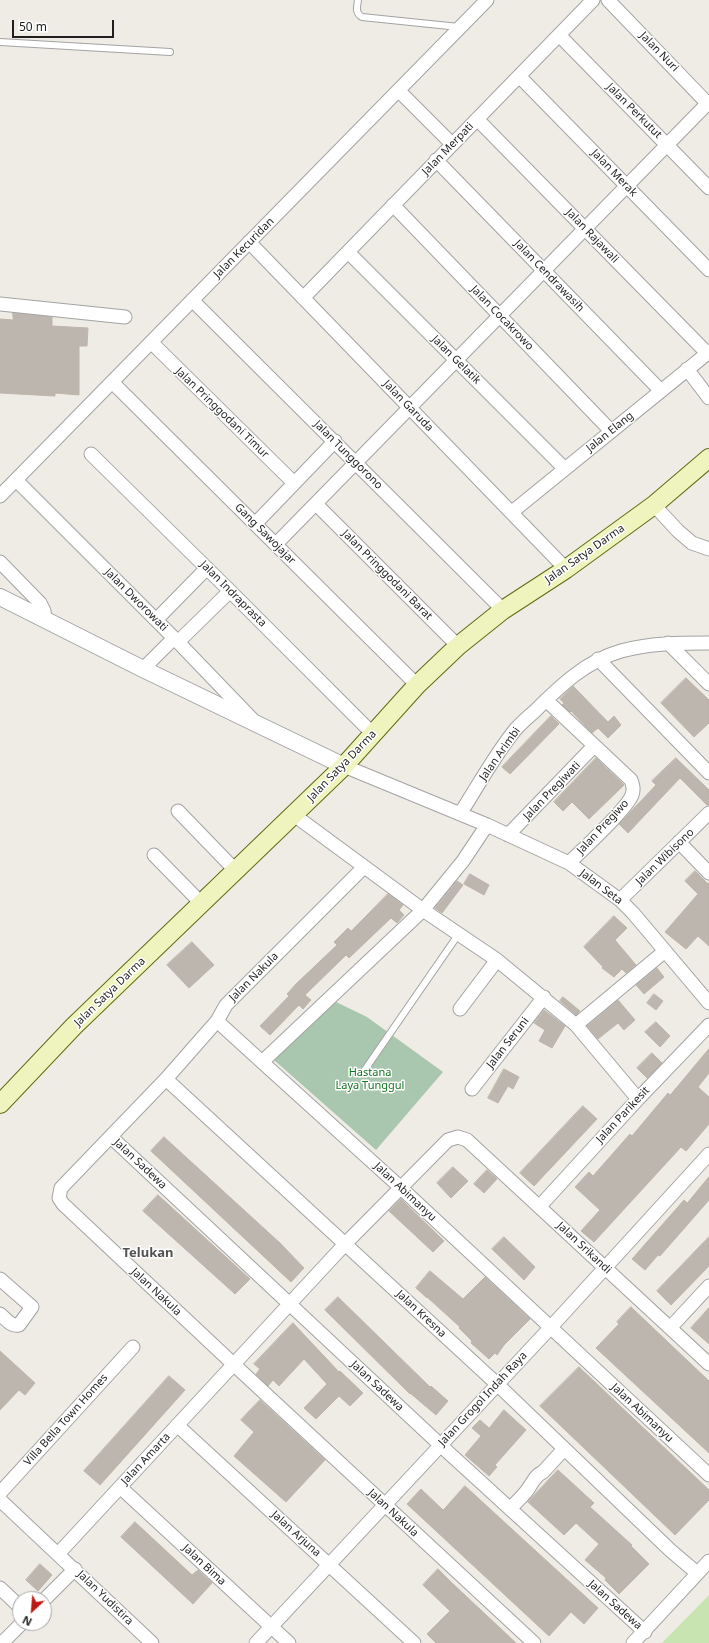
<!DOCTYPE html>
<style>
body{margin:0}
#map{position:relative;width:709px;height:1643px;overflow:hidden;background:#efece6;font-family:"Noto Sans",sans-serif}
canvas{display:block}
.north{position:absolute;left:12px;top:1591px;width:40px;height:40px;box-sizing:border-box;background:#fff;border:1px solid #a5a5a5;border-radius:50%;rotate:206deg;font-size:11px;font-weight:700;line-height:16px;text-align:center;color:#1f1f1f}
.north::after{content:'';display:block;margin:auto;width:14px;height:18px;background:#bc1912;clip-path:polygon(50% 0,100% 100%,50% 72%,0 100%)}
.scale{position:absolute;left:12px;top:20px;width:102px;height:18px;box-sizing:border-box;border:2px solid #1f1f1f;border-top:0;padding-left:5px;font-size:12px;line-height:14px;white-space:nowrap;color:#1f1f1f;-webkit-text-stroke:3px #fff;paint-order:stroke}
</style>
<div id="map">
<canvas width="709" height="1643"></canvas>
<div class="north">N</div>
<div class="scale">50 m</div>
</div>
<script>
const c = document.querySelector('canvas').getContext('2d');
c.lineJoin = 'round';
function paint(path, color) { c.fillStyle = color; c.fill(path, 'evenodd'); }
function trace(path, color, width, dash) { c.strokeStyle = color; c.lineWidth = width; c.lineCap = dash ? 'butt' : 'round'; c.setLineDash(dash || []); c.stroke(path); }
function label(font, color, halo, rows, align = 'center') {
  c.font = font + ' "Noto Sans",sans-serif'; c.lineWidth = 3; c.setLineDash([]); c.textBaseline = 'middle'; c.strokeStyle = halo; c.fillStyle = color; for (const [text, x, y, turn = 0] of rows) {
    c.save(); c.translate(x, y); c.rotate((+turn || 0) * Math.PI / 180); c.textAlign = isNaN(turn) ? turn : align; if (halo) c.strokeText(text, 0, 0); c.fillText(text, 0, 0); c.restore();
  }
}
paint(new Path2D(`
 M709 1595V1643H662Z`), '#c8e4b1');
paint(new Path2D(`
 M336 1002 367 1017 443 1072 376 1150 274 1060Z`), '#a9c6af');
const building = new Path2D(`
 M13 313 52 317V326L88 328 87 346H79V395L55 393V396L0 393V319L13 320Z
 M686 678 709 700V723L694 737 661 703Z
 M573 686 608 722 614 716 621 725 608 738 598 728 592 733 571 711 570 712 562 705 564 703 560 699Z
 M551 716 559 724 510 774 502 767Z
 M596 758 624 785 589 819 572 802 563 811 554 802Z
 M676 758 709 790V805H707L680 778 628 833 619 824 656 785 652 781Z
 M695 871 708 884 709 882V946L698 936 686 949 665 932 698 894 685 881Z
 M470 874 489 885 484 895 464 884Z
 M457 881 463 885 442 913 435 908Z
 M388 894 403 905 399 910 404 915 397 923 391 918 349 958 346 955 305 995 311 1000 303 1009 299 1005 270 1035 260 1026 289 996 287 994 296 984 337 945 334 942 348 928 351 931Z
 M614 916 627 928 615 940 636 965 626 973 622 969 614 977 602 968 603 967 584 947Z
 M192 942 214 965 189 988 167 965Z
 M657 968 664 977 644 994 636 985Z
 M654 994 663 1001 656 1010 647 1003Z
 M563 997 580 1011 576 1015 560 1001Z
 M618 1000 635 1020 624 1030 618 1023 598 1039 587 1026Z
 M544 1010 565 1026 552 1048 539 1041 545 1030 534 1023Z
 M656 1022 670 1036 660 1047 645 1032Z
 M709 1049V1073L698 1087 709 1097V1124L686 1151 681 1147 594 1242 581 1231 600 1210 575 1187 589 1172 593 1176 630 1134 632 1136 668 1093 670 1095Z
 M652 1053 662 1063 647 1078 637 1068Z
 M504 1069 519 1077 513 1089 508 1086 498 1103 488 1098Z
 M583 1106 597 1119 534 1186 520 1173Z
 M164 1137 280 1243 304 1268 291 1282 151 1151Z
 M453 1167 468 1181 451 1198 437 1183Z
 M487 1170 497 1179 484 1193 474 1184Z
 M709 1177V1200L660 1256 658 1255 645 1270 632 1259 684 1200 687 1203Z
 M158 1195 250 1279 235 1294 143 1211Z
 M401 1199 444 1241 433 1252 389 1211Z
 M504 1237 535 1267 524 1280 492 1249Z
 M709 1237V1266L671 1305 657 1291Z
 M430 1271 463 1299 485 1277 530 1319 504 1345 497 1355 495 1353 489 1359 471 1343 472 1341 459 1328 460 1327 427 1297V1298L416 1288Z
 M338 1297 430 1387 431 1386 448 1401 436 1415 410 1393V1394L325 1310Z
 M631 1307 709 1381V1453L596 1348 619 1324 617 1322Z
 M709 1308V1344L691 1328Z
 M293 1323 339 1372 340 1371 363 1393 350 1406 339 1396 316 1419 304 1408 327 1384 304 1359 279 1386 273 1380 268 1386 256 1374 260 1369 254 1364Z
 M0 1351 35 1383 25 1395 19 1390 0 1410Z
 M579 1367 709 1490V1500L675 1535 540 1406Z
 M169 1376 185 1390 100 1485 84 1471Z
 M260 1400 325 1460 286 1502 234 1456 254 1432 241 1420Z
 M504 1410 526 1430 495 1465 497 1467 489 1476 465 1455 481 1436 472 1428 480 1420 489 1428Z
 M558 1470 594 1503 590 1507 632 1545 631 1546 649 1564 619 1594 605 1580 606 1578 585 1560 599 1544 576 1523 564 1535 528 1502Z
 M465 1486 598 1608 584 1624 571 1612 549 1636 407 1504 421 1489 443 1510Z
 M135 1522 192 1575 198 1570 212 1583 193 1604 121 1537Z
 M40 1564 52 1575 38 1591 26 1580Z
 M438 1569 451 1582 516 1643H436L427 1634 450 1611 423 1585Z`);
paint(building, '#bcb6af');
trace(building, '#bfb4aa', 1);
const service = new Path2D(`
 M358 0C357 7 355 13 362 17L459 27
 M0 42 170 52
 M364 1071 458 935`);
const minor = new Path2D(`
 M608 0 709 105
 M559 35 709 188
 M519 76 709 270
 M399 91 452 144
 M477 119 707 353
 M436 160 661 391
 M393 205 611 431
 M249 242 566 569
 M348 252 565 469
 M303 298 593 0
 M192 300 503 610
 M0 304 125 317
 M151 342 294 483
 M687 369 709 398
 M112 382 417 685
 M91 454 230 591 373 734
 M16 480 178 642 252 719
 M0 496 487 0
 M316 504 458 646
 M654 505 678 531 692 543 709 549
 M512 512 709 352
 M255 524 335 441
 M276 544 708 103
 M0 562 40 603 44 611 45 620
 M156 620 207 568
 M178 642 230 591
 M668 643 709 684
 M598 659 709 773
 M143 669 174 638
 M546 700 631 780C633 786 634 789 632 795 627 809 582 850 569 863
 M344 766 487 825 569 863 620 900 633 913 709 1003
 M178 811 236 871
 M460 814C478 786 494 756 515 730 521 723 528 717 535 711 560 686 586 661 621 651 650 643 680 643 709 643
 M294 815 423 910 497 960 576 1025 665 951
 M487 825 463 861 423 910 262 1062 400 1187 709 1475
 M508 835 594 746
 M679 842 709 873
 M154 855 201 903
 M364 867 226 1005 217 1021 166 1079 61 1188 59 1198 63 1204 229 1360 534 1643
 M620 900 709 813
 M460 1009 497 960
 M217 1021 262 1062
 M576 1025 638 1099
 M166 1079 497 1384 670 1550 697 1573
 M472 1089 544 997
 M111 1137 450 1454 645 1632
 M540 1206 638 1099 709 1025
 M0 1279 32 1307 19 1325C11 1327 6 1319 0 1314
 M670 1328 709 1286
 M177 1425 414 1643
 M120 1487 289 1643
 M0 1493 133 1347
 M0 1500 152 1643
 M510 1509C516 1502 525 1495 530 1486 534 1480 536 1475 543 1472L564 1449
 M58 1554 346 1243 448 1140 458 1137 467 1140 709 1364
 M0 1588 20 1607
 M44 1600 75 1569
 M2 1643 22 1623
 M256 1643 551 1327 709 1154
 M633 1643 709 1561`);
const tertiary = new Path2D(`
 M0 597 143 669 344 766`);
const secondary = new Path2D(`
 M0 1104 74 1026 344 766 417 685 458 646 503 610 566 569 654 505 709 458`);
trace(service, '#a3a3a3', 8);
trace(minor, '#a3a3a3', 15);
trace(tertiary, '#a3a3a3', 18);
trace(secondary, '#5f6d0f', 20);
trace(service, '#fff', 6);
trace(minor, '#fff', 13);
trace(tertiary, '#fff', 16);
trace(secondary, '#eff4bf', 18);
label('11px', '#1f1f1f', '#fff', [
 ["Jalan Nuri",659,52,46],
 ["Jalan Perkutut",634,111,45],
 ["Jalan Merpati",448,149,-46],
 ["Jalan Merak",614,173,46],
 ["Jalan Rajawali",592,236,46],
 ["Jalan Kecuridan",244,248,-45],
 ["Jalan Cendrawasih",549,276,46],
 ["Jalan Cocakrowo",502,318,46],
 ["Jalan Gelatik",456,360,45],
 ["Jalan Garuda",408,406,46],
 ["Jalan Pringgodani Timur",222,413,44],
 ["Jalan Elang",610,432,-39],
 ["Jalan Tunggorono",348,455,45],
 ["Gang Sawojajar",265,534,45],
 ["Jalan Satya Darma",585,554,-35],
 ["Jalan Pringgodani Barat",387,575,45],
 ["Jalan Indraprasta",233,594,45],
 ["Jalan Dworowati",136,600,45],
 ["Jalan Arimbi",500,754,-55],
 ["Jalan Satya Darma",342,766,-46],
 ["Jalan Pregiwati",552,791,-46],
 ["Jalan Pregiwo",603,827,-47],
 ["Jalan Wibisono",665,857,-44],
 ["Jalan Seta",601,887,37],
 ["Jalan Nakula",254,977,-45],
 ["Jalan Satya Darma",110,992,-44],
 ["Jalan Seruni",508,1043,-52],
 ["Jalan Parikesit",623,1115,-47],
 ["Jalan Sadewa",140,1164,43],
 ["Jalan Abimanyu",405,1192,43],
 ["Jalan Srikandi",584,1248,43],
 ["Jalan Nakula",156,1292,43],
 ["Jalan Kresna",421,1314,43],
 ["Jalan Sadewa",377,1386,43],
 ["Jalan Grogol Indah Raya",483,1399,-47],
 ["Jalan Abimanyu",642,1413,43],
 ["Villa Bella Town Homes",66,1420,-48],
 ["Jalan Amarta",146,1459,-47],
 ["Jalan Nakula",393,1513,43],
 ["Jalan Arjuna",296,1534,42],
 ["Jalan Bima",204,1565,43],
 ["Jalan Yudistira",105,1598,44],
 ["Jalan Sadewa",615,1605,42]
]);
label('11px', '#157421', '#fff', [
 ["Hastana",370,1073],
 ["Laya Tunggul",370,1086]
]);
label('bold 13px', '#525252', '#fff', [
 ["Telukan",148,1253]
]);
</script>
